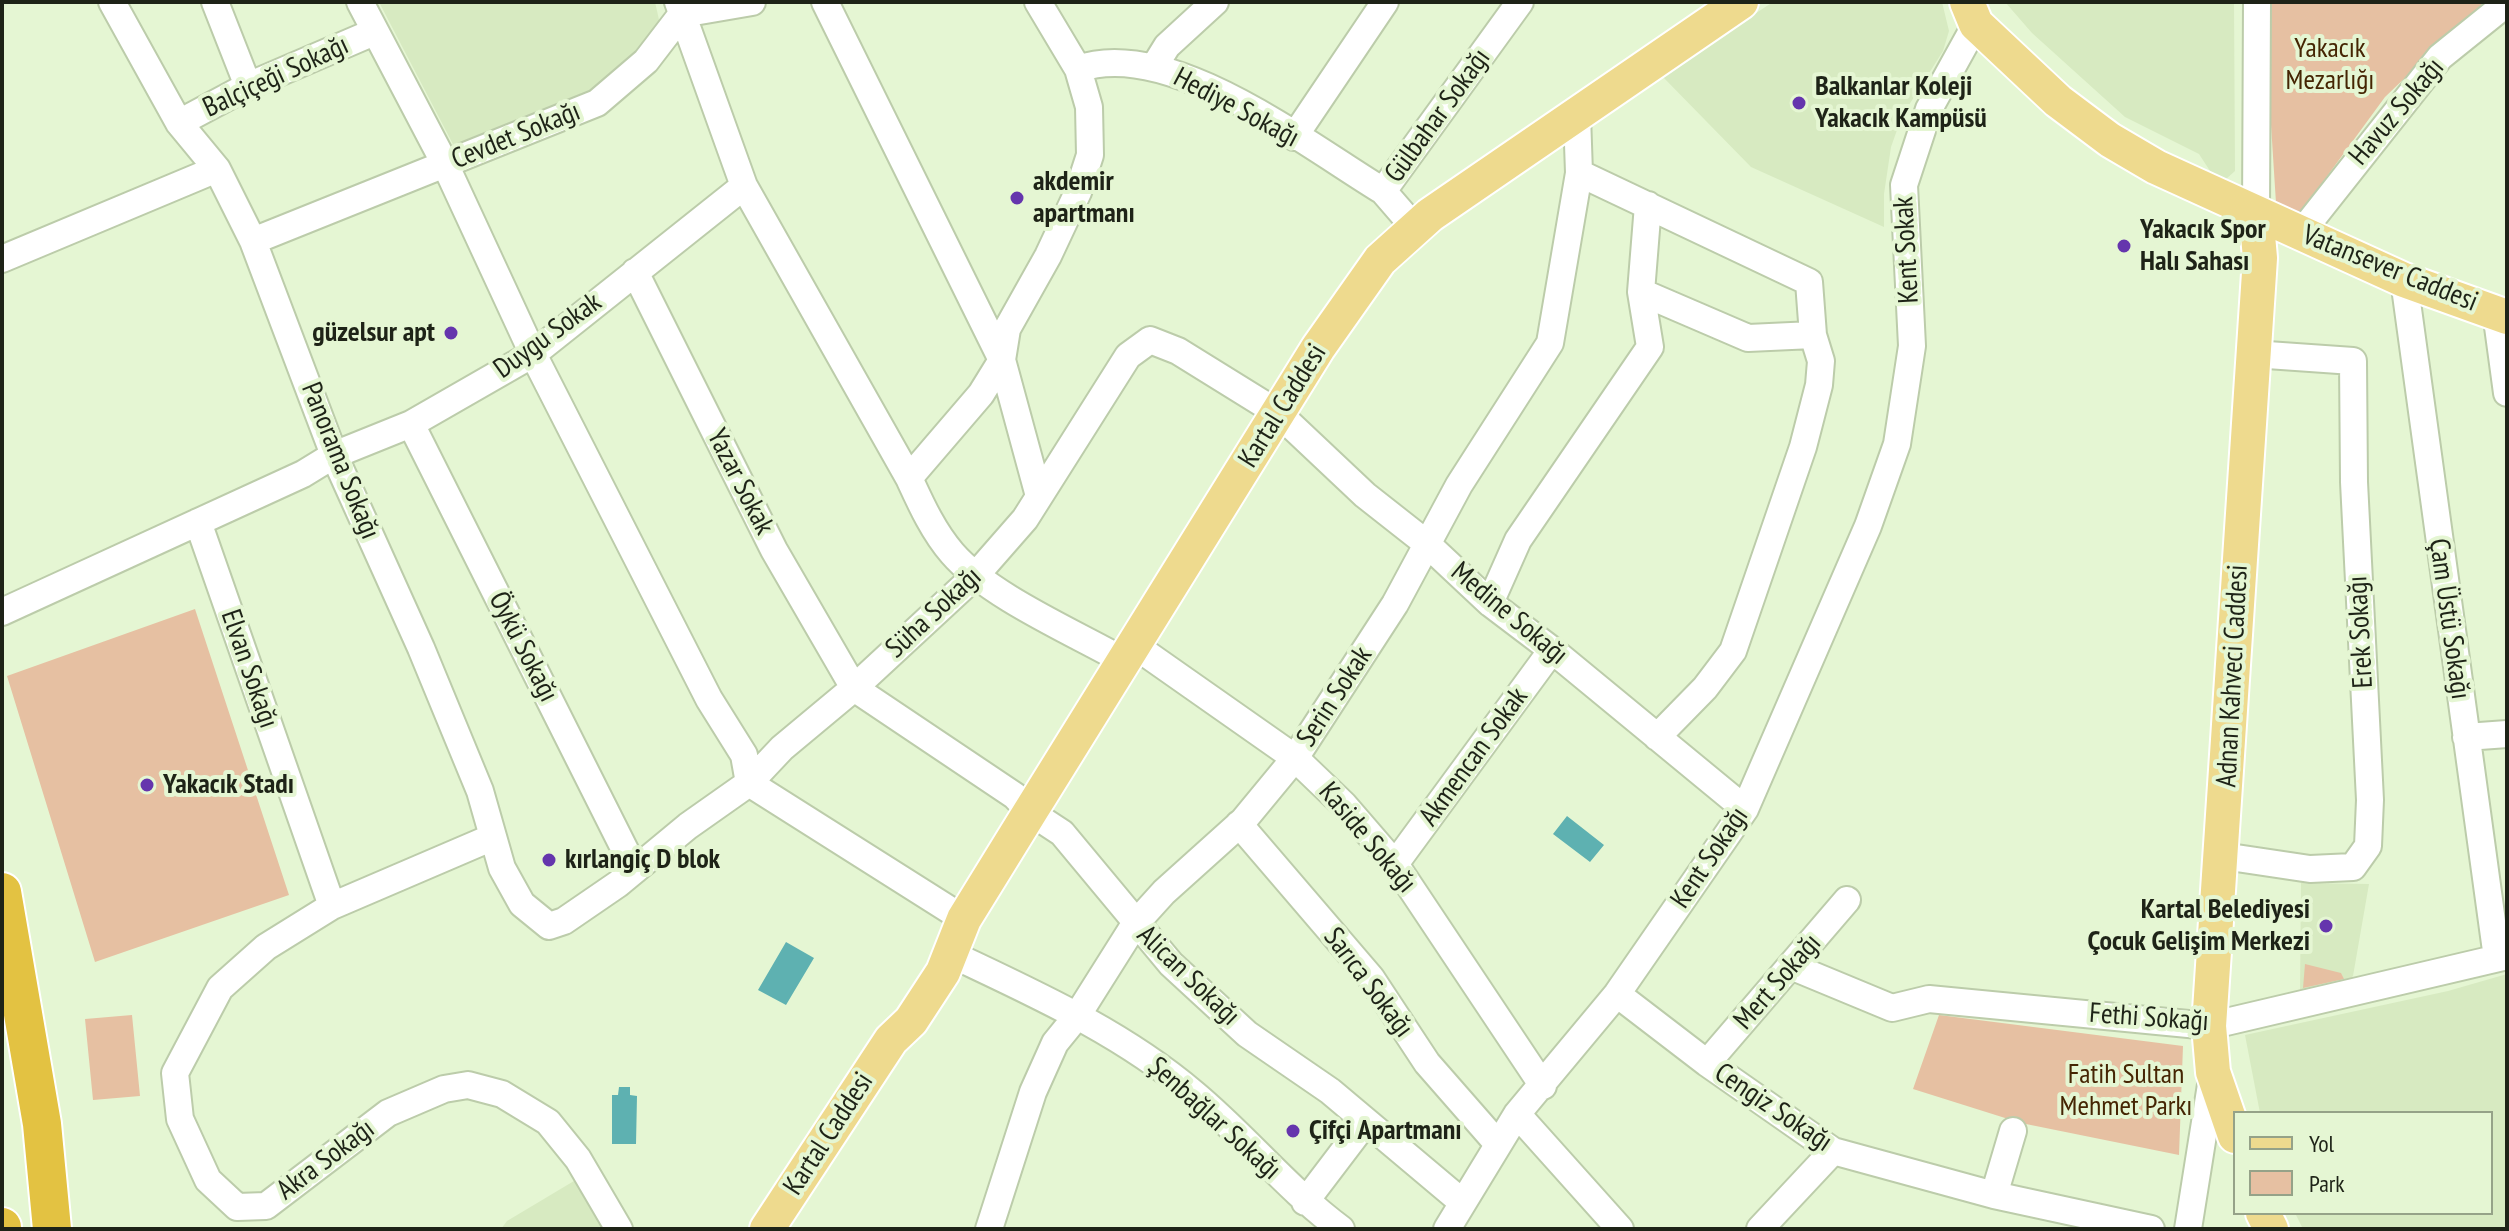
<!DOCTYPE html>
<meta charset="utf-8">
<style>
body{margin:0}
#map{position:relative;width:2509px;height:1231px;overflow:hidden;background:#e5f6d3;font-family:"PT Sans Narrow",sans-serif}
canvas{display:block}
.frame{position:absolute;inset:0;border:4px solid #1e2317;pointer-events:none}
.legend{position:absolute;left:2233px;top:1111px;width:260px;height:104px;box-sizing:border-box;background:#e5f6d3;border:2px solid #95a288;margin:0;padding:10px 14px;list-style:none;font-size:24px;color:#1e2317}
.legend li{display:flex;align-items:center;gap:16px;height:40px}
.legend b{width:40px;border:2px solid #95a288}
</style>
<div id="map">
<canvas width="2509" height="1231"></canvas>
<div class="frame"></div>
<ul class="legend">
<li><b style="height:10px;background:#eeda8e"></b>Yol</li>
<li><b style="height:22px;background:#e6c0a2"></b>Park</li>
</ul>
</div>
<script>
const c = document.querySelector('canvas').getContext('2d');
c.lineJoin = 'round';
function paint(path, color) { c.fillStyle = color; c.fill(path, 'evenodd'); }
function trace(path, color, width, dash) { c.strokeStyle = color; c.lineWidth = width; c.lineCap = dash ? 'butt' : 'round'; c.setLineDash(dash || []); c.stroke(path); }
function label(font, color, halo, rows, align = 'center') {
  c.font = font + ' "PT Sans Narrow",sans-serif'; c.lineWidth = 8; c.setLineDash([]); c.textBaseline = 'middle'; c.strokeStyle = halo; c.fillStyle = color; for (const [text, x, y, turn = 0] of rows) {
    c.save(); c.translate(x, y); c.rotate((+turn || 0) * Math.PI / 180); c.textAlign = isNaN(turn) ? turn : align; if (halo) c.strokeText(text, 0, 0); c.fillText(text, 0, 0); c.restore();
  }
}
paint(new Path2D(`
 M379 2H655L662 33 580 101 456 150Z
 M1773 2H1942L1949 31 1943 51 1902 116 1891 147 1884 194V227L1751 167 1661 75Z
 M2005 2H2234L2235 171 2225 180 2212 174 2199 154 2125 117 2032 33Z
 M2301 883 2369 884 2353 976 2349 981 2300 993Z
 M2507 974V1229H2303L2295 1213H2491V1113H2260L2245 1035 2448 991Z
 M584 1175 619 1229H501L507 1221Z`), '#d7eac1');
paint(new Path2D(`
 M2268 2H2484L2385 97 2298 216 2276 203 2265 31Z
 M195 609 289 895 95 962 7 676Z
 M2305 964 2341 973 2344 979 2303 988Z
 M132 1015 140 1096 93 1100 85 1019Z
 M1939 1015 2183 1046 2179 1155 2021 1123 1913 1089Z`), '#e6c0a2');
paint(new Path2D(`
 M1567 816 1604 845 1590 862 1553 834Z
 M786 942 814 958 786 1005 758 990Z
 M619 1087H630V1095L637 1096 636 1144H612V1095H618Z`), '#5eb1b1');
const minor = new Path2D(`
 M112 2 179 123 217 169 253 241 334 455 421 648 480 791 502 868 522 904 549 926 564 921 618 884 688 826 749 783 782 748 854 688 976 575 1025 519 1128 356 1150 340 1178 351 1278 413 1365 495 1426 543 1490 603 1552 650 1745 809
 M215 2 248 86
 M360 2 445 164 533 354 709 699 744 755 749 783 964 919
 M678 2 744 186 909 478 981 394 1002 360 1007 329 1048 256 1078 192 1090 155 1089 107 1078 69 1038 2
 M825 2 1002 360 1039 496
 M1154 67 1167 46 1215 2
 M1078 69C1168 36 1307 145 1383 191
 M179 123 248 86 374 32
 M1294 137 1385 2
 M1579 173 1809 282 1813 335 1821 361 1819 385 1803 447 1733 651 1705 688 1657 737
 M2256 213 2257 2
 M1415 228 1383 191 1520 2
 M2300 234 2440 57 2507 3
 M253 241 597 103 646 61 682 14 752 2
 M2 259 217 169
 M635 272 774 550 854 688 1015 796 1030 812 1062 833 1171 964 1247 1034 1330 1091 1462 1202
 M2404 280 2497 958
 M1641 292 1748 338 1813 335
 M2496 312 2507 393
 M411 424 635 870
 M909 478C921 504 933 531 952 553 989 596 1073 632 1124 661
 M198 522 332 906
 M1490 603 1518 540 1650 347 1641 292 1648 205
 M2 612 303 474 334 455 411 424 533 354 744 186
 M1134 645 1295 758 1344 805 1395 864 1543 1086
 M2466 737 2507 734
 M1239 824 1371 978 1427 1063 1497 1143
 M493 837 332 906 266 947 220 988 175 1073 180 1119 208 1180 237 1207 266 1206 388 1113 444 1089 468 1085 502 1094 548 1122 578 1159 619 1229
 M2223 856 2310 869 2353 867 2368 846 2370 800 2354 482 2353 361 2253 354
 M1395 864 1552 650
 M951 954C1035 994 1121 1032 1193 1093 1245 1136 1287 1189 1341 1229
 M1793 967 1892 1008 1929 999 2209 1026 2507 956
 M1617 994 1707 1063 1833 1151 1994 1195 2151 1229
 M1707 1063 1847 900
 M1517 1114 1620 1229
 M1994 1195 2013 1131
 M1305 1202 1365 1123
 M989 1229 1033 1092 1055 1043 1077 1016 1135 924 1164 892 1243 821 1295 758 1395 604 1459 485 1550 343 1579 173 1577 115
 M1447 1229 1517 1114 1617 994 1745 809 1868 526 1897 444 1912 346 1904 185 1929 109 1976 24
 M1760 1229 1833 1151
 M2188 1229 2213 1072`);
const major = new Path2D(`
 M1967 2 1976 24 2058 101 2110 140 2156 167 2404 280 2507 317
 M2235 1136 2213 1072 2209 1026 2260 258 2256 213
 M2263 1213 2271 1229
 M767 1229 891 1040 911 1021 943 972 964 919 1030 812 1318 348 1380 260 1430 215 1741 2`);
const highway = new Path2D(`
 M2 892 42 1124 52 1229
 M2 1227V1229`);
trace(minor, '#bcccaa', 30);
trace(major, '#fff', 38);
trace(highway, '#fff', 42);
trace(minor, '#fff', 26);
trace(major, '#eeda8e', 34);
trace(highway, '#e3c242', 38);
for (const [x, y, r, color] of [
 [1799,103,8,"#6535ad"],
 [1017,198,8,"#6535ad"],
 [2124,246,8,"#6535ad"],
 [451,333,8,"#6535ad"],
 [147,785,8,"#6535ad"],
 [549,860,8,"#6535ad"],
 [2326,926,8,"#6535ad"],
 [1293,1131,8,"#6535ad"]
]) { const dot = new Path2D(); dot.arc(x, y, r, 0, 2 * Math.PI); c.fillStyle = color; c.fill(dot); trace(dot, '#e5f6d3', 3); }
label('28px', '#452503', '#e5f6d3', [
 ["Yakacık",2330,49],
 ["Mezarlığı",2330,81],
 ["Fatih Sultan",2126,1075],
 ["Mehmet Parkı",2126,1107]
]);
label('28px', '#1e2317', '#e5f6d3', [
 ["Balçiçeği Sokağı",276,77,-25],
 ["Hediye Sokağı",1236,108,28],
 ["Havuz Sokağı",2397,112,-50],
 ["Gülbahar Sokağı",1438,116,-54],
 ["Cevdet Sokağı",516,136,-22],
 ["Kent Sokak",1907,250,-93],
 ["Vatansever Caddesi",2390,269,22],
 ["Duygu Sokak",548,336,-36],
 ["Kartal Caddesi",1283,406,-58],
 ["Panorama Sokağı",340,461,68],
 ["Yazar Sokak",740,482,63],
 ["Süha Sokağı",934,613,-43],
 ["Medine Sokağı",1509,614,40],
 ["Çam Üstü Sokağı",2449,619,82],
 ["Erek Sokağı",2361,632,-93],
 ["Öykü Sokağı",523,647,63],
 ["Elvan Sokağı",249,669,71],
 ["Adnan Kahveci Caddesi",2233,676,-87],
 ["Serin Sokak",1335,697,-57],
 ["Akmencan Sokak",1474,757,-54],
 ["Kaside Sokağı",1367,838,50],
 ["Kent Sokağı",1710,858,-56],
 ["Alican Sokağı",1188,976,44],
 ["Mert Sokağı",1778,982,-49],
 ["Sarıca Sokağı",1368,983,53],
 ["Fethi Sokağı",2149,1018,4],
 ["Cengiz Sokağı",1773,1108,34],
 ["Şenbağlar Sokağı",1214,1119,42],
 ["Kartal Caddesi",829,1134,-57],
 ["Akra Sokağı",326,1160,-37]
]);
label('bold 28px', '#1e2317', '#e5f6d3', [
 ["Balkanlar Koleji",1815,87],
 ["Yakacık Kampüsü",1815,119],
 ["akdemir",1033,182],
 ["apartmanı",1033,214],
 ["Yakacık Spor",2140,230],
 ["Halı Sahası",2140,262],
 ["güzelsur apt",435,333,"right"],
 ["Yakacık Stadı",163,785],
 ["kırlangiç D blok",565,860],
 ["Kartal Belediyesi",2310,910,"right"],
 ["Çocuk Gelişim Merkezi",2310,942,"right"],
 ["Çifçi Apartmanı",1309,1131]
], 'left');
</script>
